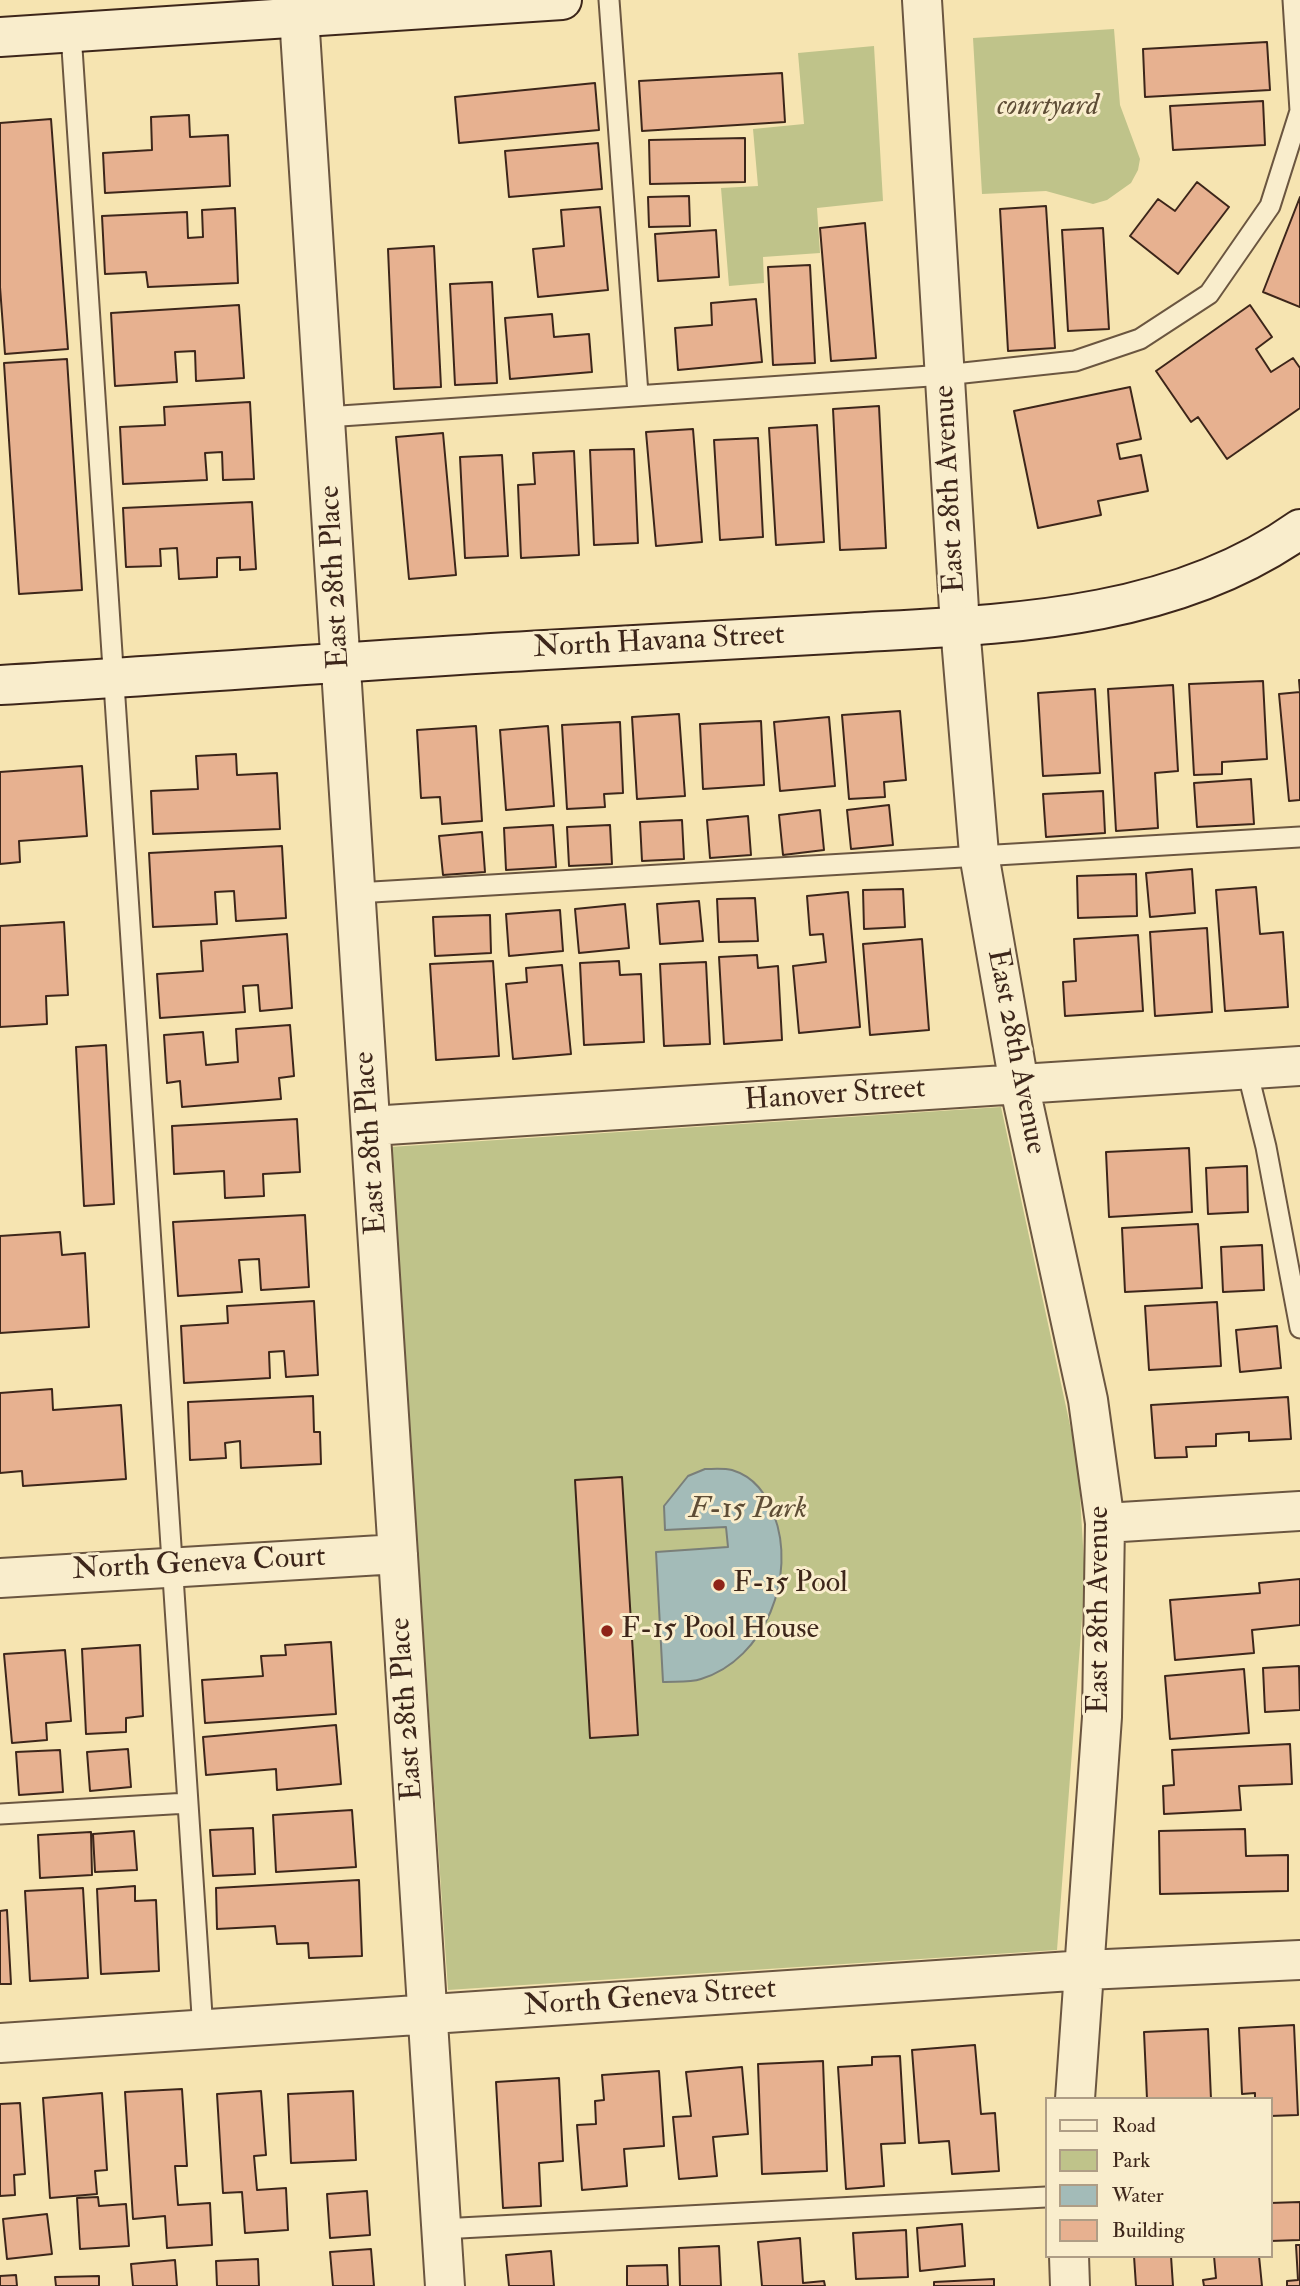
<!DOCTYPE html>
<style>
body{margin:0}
#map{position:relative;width:1300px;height:2286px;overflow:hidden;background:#f6e4b1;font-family:"IM FELL Double Pica",serif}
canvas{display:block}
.legend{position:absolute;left:1045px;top:2097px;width:228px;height:161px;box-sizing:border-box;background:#f9edcc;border:2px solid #ae9d85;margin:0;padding:9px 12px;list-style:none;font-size:21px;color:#3d261a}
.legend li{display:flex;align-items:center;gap:14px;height:35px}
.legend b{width:35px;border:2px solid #ae9d85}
</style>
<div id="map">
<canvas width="1300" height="2286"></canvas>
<ul class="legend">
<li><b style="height:9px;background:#f9edcc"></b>Road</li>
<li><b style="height:19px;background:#bfc38a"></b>Park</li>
<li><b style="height:19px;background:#a3bbb8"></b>Water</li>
<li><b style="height:19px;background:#e7b190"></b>Building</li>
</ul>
</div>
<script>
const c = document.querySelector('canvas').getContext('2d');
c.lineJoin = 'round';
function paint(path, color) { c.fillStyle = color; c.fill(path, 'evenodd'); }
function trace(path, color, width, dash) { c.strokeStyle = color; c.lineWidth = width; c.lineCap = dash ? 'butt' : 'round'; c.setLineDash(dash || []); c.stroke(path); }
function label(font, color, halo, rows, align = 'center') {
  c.font = font + ' "IM FELL Double Pica",serif'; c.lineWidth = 6; c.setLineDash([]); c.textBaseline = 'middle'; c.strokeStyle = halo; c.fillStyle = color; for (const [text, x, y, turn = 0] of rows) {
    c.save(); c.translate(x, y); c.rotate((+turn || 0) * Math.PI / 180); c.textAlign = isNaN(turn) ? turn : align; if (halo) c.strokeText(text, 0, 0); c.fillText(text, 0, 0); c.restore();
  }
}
paint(new Path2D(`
 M1114 29 1120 105 1140 159 1138 170 1131 183 1107 200 1093 204 1046 191 982 194 973 38Z
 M874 46 883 201 817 208 820 253 763 257 764 283 729 286 721 188 758 186 753 129 804 124 798 53Z
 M1001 1107 1078 1462 1085 1579 1057 1950 448 1990 390 1147Z`), '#bfc38a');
const water = new Path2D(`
 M705 1469C713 1469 724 1468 732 1470 755 1477 766 1494 774 1515 797 1575 766 1659 701 1679 689 1683 674 1681 663 1682L656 1552 728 1547 726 1527 665 1530 664 1506 688 1476Z`);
paint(water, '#a3bbb8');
trace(water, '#7a7f79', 2);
const building = new Path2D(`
 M1267 42 1270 90 1145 97 1143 49Z
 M782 73 785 122 642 131 639 81Z
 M595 83 599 130 459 143 455 97Z
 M1263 101 1265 145 1173 150 1170 106Z
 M189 115 190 137 228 135 230 186 105 193 103 153 152 150 151 117Z
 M51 119 68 349 5 354 0 287V123Z
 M745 138V182L650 184 649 140Z
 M598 143 602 189 509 197 505 151Z
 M1197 182 1229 207 1178 274 1130 236 1158 199 1175 211Z
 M689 196 690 226 649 227 648 197Z
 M1300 197V307L1263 292Z
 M1046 206 1055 348 1008 351 1000 209Z
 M600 207 608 290 538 297 533 249 564 246 561 210Z
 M235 208 238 283 148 287 146 272 105 274 102 216 187 212 188 238 203 237 202 210Z
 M865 223 876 358 831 361 820 228Z
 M1103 228 1109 329 1068 331 1062 230Z
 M716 230 719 277 658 281 655 234Z
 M434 246 441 387 394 389 388 249Z
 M810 265 815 363 773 365 768 267Z
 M492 282 497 383 455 385 450 284Z
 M756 299 762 362 678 370 675 328 712 325 711 303Z
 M239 305 244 378 196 381 195 351 175 352 177 382 115 386 111 313Z
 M1250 305 1272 337 1256 349 1271 372 1293 358 1300 368V408L1227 459 1198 417 1191 422 1156 371Z
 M552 314 554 337 589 334 592 372 510 379 505 318Z
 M67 359 82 590 19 594 4 363Z
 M1130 387 1141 439 1117 444 1120 459 1141 455 1148 491 1098 501 1101 515 1038 528 1014 411Z
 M250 402 254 479 223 480 222 452 205 453 207 480 123 484 120 427 165 425 164 407Z
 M879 406 886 548 840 550 833 409Z
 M817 425 824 542 776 545 769 428Z
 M693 429 702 542 656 546 646 432Z
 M443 433 456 575 409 579 396 437Z
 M758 438 763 537 720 540 714 440Z
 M634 449 638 543 594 545 590 450Z
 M574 451 579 555 521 558 518 485 535 484 533 453Z
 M502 455 508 556 465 558 460 457Z
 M252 502 256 569 240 570V557L217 558V577L179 579 177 548 160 549 161 566 126 567 123 508Z
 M1299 680H1300V800L1289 801 1279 694 1300 692Z
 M1263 681 1267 759 1222 762V774L1194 775 1189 684Z
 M1173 685 1178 771 1155 773 1158 828 1116 831 1108 689Z
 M1095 689 1100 773 1043 776 1038 693Z
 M900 711 906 780 884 782 885 797 849 799 842 715Z
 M679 714 685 796 637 799 632 717Z
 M829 717 835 786 780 791 774 722Z
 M761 721 764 785 703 789 700 724Z
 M620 722 623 793 604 794 605 807 567 809 562 725Z
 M476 726 482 821 442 824 440 797 421 798 417 730Z
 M548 726 554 806 506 810 500 730Z
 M236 754 237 775 277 773 280 829 153 834 151 791 198 789 196 756Z
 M82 766 87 836 19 841 20 862 0 864V772Z
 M1251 779 1254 824 1197 827 1194 783Z
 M1103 791 1105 833 1046 837 1043 794Z
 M889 805 893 845 851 849 847 810Z
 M820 810 824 850 783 855 779 815Z
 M748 816 751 855 710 858 707 820Z
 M682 820 684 859 642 861 640 822Z
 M553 825 556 867 506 870 504 828Z
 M610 825 612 864 569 866 567 827Z
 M482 832 485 872 443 875 439 836Z
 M282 846 286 918 236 921 234 891 215 892 217 924 153 927 149 853Z
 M1192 869 1195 913 1150 917 1146 873Z
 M1136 874 1137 916 1078 918 1077 876Z
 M1256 887 1260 934 1283 932 1288 1007 1225 1011 1216 890Z
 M903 889 905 927 864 929 863 890Z
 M848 892 860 1027 799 1033 793 966 826 962 823 934 810 935 807 896Z
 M755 898 758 941 719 942 717 899Z
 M699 901 703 941 660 944 657 904Z
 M625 904 629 948 579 953 575 909Z
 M560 910 563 951 509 956 506 914Z
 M490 915 491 953 435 956 433 917Z
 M64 922 68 995 46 996 47 1024 0 1027V926Z
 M1207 928 1212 1012 1155 1016 1150 932Z
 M287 934 292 1008 260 1011 258 985 243 986 245 1012 160 1018 157 974 203 971 201 941Z
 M1138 935 1143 1011 1065 1016 1063 982 1076 981 1074 939Z
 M922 939 929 1030 870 1035 863 944Z
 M757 955 758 968 778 966 782 1040 724 1044 719 957Z
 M493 961 499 1056 436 1060 430 964Z
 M619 961 620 975 641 974 644 1042 584 1045 580 963Z
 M706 962 710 1044 664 1046 660 964Z
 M562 965 571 1054 513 1059 506 984 527 982 526 968Z
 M290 1025 294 1076 279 1078 281 1099 182 1107 180 1081 167 1083 164 1035 203 1032 206 1065 238 1062 236 1029Z
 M106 1045 114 1204 84 1206 76 1047Z
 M297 1119 300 1172 263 1174 264 1196 225 1198 224 1171 174 1174 172 1126Z
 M1189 1148 1192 1212 1109 1217 1106 1152Z
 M1247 1166 1248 1212 1208 1214 1206 1168Z
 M305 1215 309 1287 261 1290 259 1259 239 1260 242 1292 178 1296 173 1222Z
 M1198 1224 1202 1288 1125 1292 1122 1228Z
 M60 1232 62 1255 85 1253 89 1327 0 1333V1236Z
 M1262 1245 1264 1290 1223 1292 1221 1247Z
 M314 1301 318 1375 286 1377 284 1351 269 1352 270 1378 184 1383 181 1326 228 1323 227 1306Z
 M1217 1302 1221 1366 1149 1370 1145 1306Z
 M1277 1326 1281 1368 1240 1372 1236 1330Z
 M52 1389 53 1410 121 1405 126 1479 23 1486 22 1471 0 1473V1393Z
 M313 1396 314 1432H320L321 1464 241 1468 240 1441 225 1443 226 1458 190 1460 188 1402Z
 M1288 1397 1291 1439 1249 1441V1432L1216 1434V1446L1186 1447 1187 1457 1155 1458 1151 1405Z
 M622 1477 638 1735 590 1738 575 1480Z
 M1300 1579V1625L1252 1630 1254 1653 1175 1660 1170 1600 1260 1593 1259 1583Z
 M331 1642 336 1714 205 1723 202 1680 263 1676 261 1656 286 1655 285 1645Z
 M140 1645 143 1716 126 1718V1732L86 1734 82 1649Z
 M65 1650 71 1721 46 1723 47 1740 12 1743 4 1654Z
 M1299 1666 1300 1710 1265 1712 1263 1668Z
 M1244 1669 1249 1733 1170 1739 1165 1676Z
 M336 1725 341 1784 277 1790 276 1769 206 1775 203 1737Z
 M1290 1744 1292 1784 1239 1786 1241 1810 1164 1814 1163 1786 1174 1785 1172 1750Z
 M128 1749 131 1787 90 1791 87 1752Z
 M60 1750 63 1792 19 1795 16 1752Z
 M352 1810 356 1867 276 1872 273 1815Z
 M253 1828 255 1874 213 1876 210 1830Z
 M1245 1829 1246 1856 1288 1855V1891L1160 1894 1159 1831Z
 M134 1831 137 1870 95 1872 93 1834Z
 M91 1832 92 1875 40 1878 38 1835Z
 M359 1880 362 1956 309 1958 308 1943 277 1944 275 1926 217 1929 216 1888Z
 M135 1886V1901L156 1900 159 1971 101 1974 97 1889Z
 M83 1888 88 1978 30 1981 25 1891Z
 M7 1910 11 1984H0V1911Z
 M1294 2025 1298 2115 1270 2116V2099H1255V2093L1242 2094 1239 2028Z
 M1208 2029 1211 2099H1147L1144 2032Z
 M975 2045 981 2114 995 2113 999 2171 952 2174 949 2141 919 2143 912 2050Z
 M900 2056 905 2143 881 2144 884 2186 846 2189 838 2067 872 2065V2057Z
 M823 2061 827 2171 762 2174 758 2064Z
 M742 2067 748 2134 713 2137 717 2176 679 2179 673 2117 691 2116 686 2072Z
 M659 2071 664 2146 624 2149 627 2186 582 2190 577 2125 596 2124 595 2101 604 2100 602 2075Z
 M559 2078 563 2161 539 2163 541 2206 503 2208 496 2082Z
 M182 2089 187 2166H175L178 2205 210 2203 212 2245 167 2248 165 2216 133 2219 125 2092Z
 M261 2091 266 2155 254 2156 257 2190 286 2188 288 2230 245 2233 242 2192 223 2193 217 2094Z
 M353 2091 356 2160 291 2163 288 2094Z
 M102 2093 107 2170 95 2171 97 2194 50 2198 43 2098Z
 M20 2103 25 2174 14 2175 15 2195 0 2196V2104Z
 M367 2191 370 2235 330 2238 327 2194Z
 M98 2197 99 2206 126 2204 129 2246 80 2249 77 2198Z
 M1300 2202V2240L1270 2241V2203Z
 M47 2214 52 2254 7 2259 3 2219Z
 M962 2224 965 2266 920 2271 917 2228Z
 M906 2230 908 2277 856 2279 853 2233Z
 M800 2238 803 2283 824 2281 825 2286H762L758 2242Z
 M1296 2245H1300V2286H1287V2281L1298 2280Z
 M719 2246 721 2286H680L679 2248Z
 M371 2249 374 2286H333L330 2252Z
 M551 2251 554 2286H509L506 2255Z
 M1134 2256H1171L1173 2286H1136Z
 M1214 2256H1259L1262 2286H1204L1203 2280 1216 2278Z
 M258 2259 259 2286H217L216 2261Z
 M175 2260 177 2286H133L131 2264Z
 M667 2265 668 2286H627V2266Z
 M16 2275 17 2286H0V2276Z
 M99 2276V2286H56L55 2277Z
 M994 2279V2286H934V2282Z`);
paint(building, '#e7b190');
trace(building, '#3d261a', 2);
const lane = new Path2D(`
 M609 0 638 394
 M71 33 203 2030
 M326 417 945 375 1075 361 1140 339 1209 294 1270 206 1300 111 1293 0
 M356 893 1300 837
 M1247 1070 1266 1147 1300 1328
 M0 1814 188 1803
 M441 2229 1046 2197`);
const street = new Path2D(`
 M298 0 445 2286
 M922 0 960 626 979 854 1019 1084 1088 1400 1105 1523 1102 1717 1075 2099
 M371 1126 1300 1066
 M1105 1523 1300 1511
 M0 1578 398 1554
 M0 2043 1086 1970 1300 1960
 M1069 2256 1070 2286`);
const secondary = new Path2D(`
 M0 37 562 0
 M0 685C188 674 375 659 563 649 658 643 753 638 848 633 1002 624 1169 622 1300 529`);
trace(lane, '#6b5640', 23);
trace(street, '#6b5640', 42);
trace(secondary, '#3d261a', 42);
trace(lane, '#f9edcc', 19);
trace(street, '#f9edcc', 38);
trace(secondary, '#f9edcc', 38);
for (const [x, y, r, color] of [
 [719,1585,7,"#8f2418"],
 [607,1631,7,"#8f2418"]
]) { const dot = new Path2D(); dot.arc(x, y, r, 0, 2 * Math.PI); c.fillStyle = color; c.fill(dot); trace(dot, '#f9edcc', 2.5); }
label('italic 30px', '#5e4d36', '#f9edcc', [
 ["courtyard",1048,108],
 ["F-15 Park",748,1511]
]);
label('30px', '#3d261a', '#f9edcc', [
 ["East 28th Avenue",951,489,-93],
 ["East 28th Place",336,577,-93],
 ["North Havana Street",659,643,-3],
 ["East 28th Avenue",1015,1052,79],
 ["Hanover Street",835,1096,-4],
 ["East 28th Place",372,1143,-94],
 ["North Geneva Court",199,1565,-3],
 ["East 28th Avenue",1101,1610,-90],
 ["East 28th Place",408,1709,-94],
 ["North Geneva Street",650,1999,-4]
]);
label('30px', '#3d261a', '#f9edcc', [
 ["F-15 Pool",733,1585],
 ["F-15 Pool House",621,1631]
], 'left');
</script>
